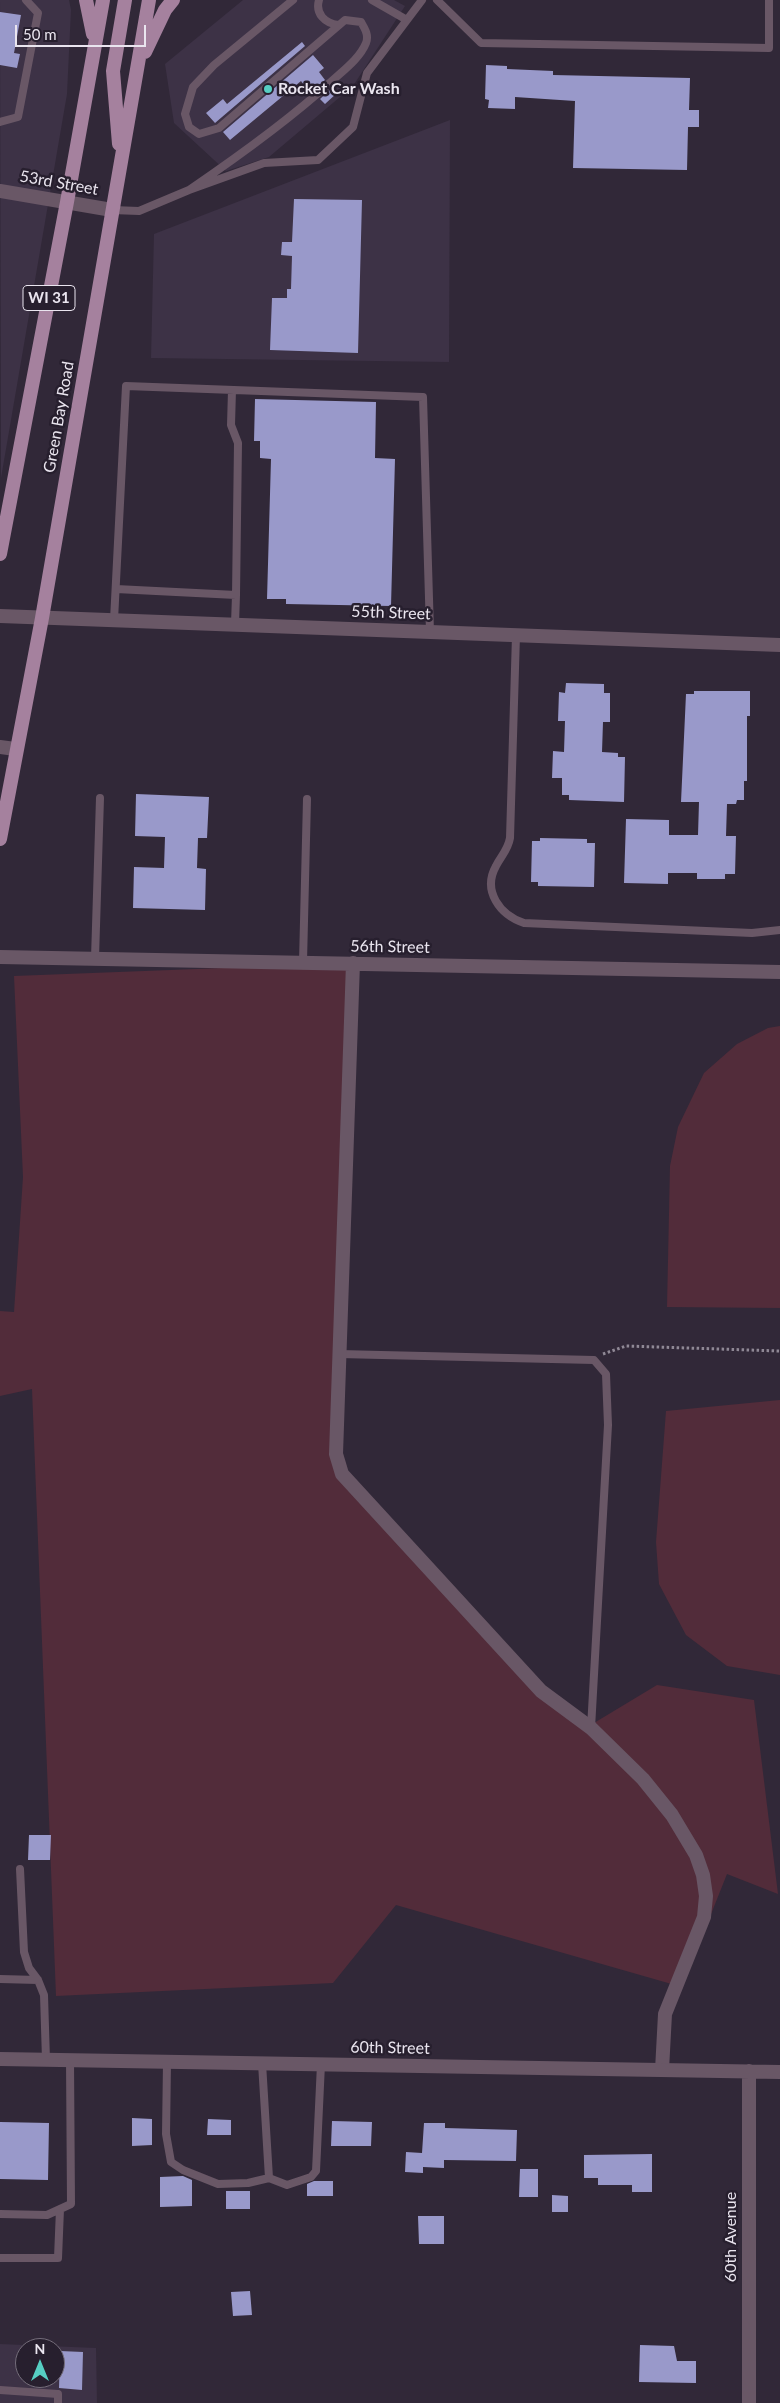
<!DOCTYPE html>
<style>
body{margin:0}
#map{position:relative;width:780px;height:2403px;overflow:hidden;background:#312838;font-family:Lato,sans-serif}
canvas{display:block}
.north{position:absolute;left:15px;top:2338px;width:50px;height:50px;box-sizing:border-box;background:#271f2e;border:1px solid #756e7b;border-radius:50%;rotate:0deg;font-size:14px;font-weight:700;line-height:20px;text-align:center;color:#eae5ef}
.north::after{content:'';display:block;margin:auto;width:18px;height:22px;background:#56cec3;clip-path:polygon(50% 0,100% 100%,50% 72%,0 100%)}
.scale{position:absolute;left:15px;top:25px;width:131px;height:22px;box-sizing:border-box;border:2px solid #eae5ef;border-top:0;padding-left:6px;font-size:15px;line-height:18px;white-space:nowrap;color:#eae5ef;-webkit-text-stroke:4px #271f2e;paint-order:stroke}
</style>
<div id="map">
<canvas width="780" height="2403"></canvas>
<div class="north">N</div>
<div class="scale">50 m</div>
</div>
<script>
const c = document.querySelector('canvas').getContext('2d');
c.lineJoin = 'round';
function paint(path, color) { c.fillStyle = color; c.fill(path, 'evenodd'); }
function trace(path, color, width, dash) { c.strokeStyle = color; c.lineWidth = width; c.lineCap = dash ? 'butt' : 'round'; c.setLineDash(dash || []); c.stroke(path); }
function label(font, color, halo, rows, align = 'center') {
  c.font = font + ' Lato,sans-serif'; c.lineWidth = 5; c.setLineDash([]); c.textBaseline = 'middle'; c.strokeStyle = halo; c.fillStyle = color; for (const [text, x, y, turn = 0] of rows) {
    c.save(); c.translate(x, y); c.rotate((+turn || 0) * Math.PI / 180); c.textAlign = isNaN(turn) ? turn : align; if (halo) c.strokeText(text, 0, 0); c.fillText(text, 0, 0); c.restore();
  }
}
paint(new Path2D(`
 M0 0H69L71 10 67 94 1 478Z
 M243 0H394L405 6 353 86 269 157 226 171 174 123 165 64Z
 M450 120 449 362 151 358 154 234Z
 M0 2344 96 2348 97 2403H0ZM25 2348H55V2378H25Z`), '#3d3246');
paint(new Path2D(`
 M353 963 342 1474 541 1691 594 1723 657 1685 754 1700 778 1894 727 1874 682 1987 396 1905 333 1983 56 1996 32 1389 0 1396V1311L14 1312 23 1177 14 976Z
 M780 1026V1308L667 1307 670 1166 678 1127 704 1073 737 1044 768 1028Z
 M780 1400V1675L727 1666 686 1635 659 1584 656 1542 666 1411Z`), '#522c3a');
paint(new Path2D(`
 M0 12 21 15 14 53 20 54 17 68 0 65Z
 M302 42 305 46 215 123 206 113 223 99 227 104Z
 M313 55 324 68 319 72 325 80 313 90 306 82 304 85 301 81 230 140 223 132Z
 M486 65 507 66V69L553 71V75L690 78 689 110H699V127H688L687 170 573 168 575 101 515 97V109L488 108 489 100 485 99Z
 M332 88 337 93 325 104 320 99Z
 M294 199 362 200 358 353 270 350 272 298H287V289H291L292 256 281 255 282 242H292Z
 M255 399 376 402 375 458 395 459 391 606 286 604V599H267L271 459 260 458V441H254Z
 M566 683 604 684V693H610V722H603L602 752 618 753V757H625L624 802 569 800V795H562V778H552L553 751 564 752 565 721H558L559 692 565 693Z
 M694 691H750V716H747V781H744V800H737L736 804H727L726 836H736L735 874H725V879H697V873H668V884L624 883 626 819 669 820V835H698L699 802H681L686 694H694Z
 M136 794 209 797 207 838H198L197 868 206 869 205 910 133 908 134 867 164 868 165 837 135 836Z
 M540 838 587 839V843H595L594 887 538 886V882H531L532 841H540Z
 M29 1835H51L50 1860H28Z
 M132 2118 152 2119V2145L132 2146Z
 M208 2119 231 2120V2135H207Z
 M332 2121 372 2122 371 2146H331Z
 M0 2122 49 2123 48 2180 0 2179Z
 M424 2123H445V2128L517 2130 516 2161 444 2160V2168L423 2167V2173L405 2172 406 2152 422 2153Z
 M652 2154V2192H632V2185H598V2178H584V2155Z
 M520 2169H538V2197H519Z
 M183 2176 192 2180V2206L160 2207V2177Z
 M314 2181H333V2196H307V2184Z
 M226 2191H250V2209H226Z
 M552 2195 568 2196V2212H552Z
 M418 2216H444V2244H419Z
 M250 2291 252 2315 233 2316 231 2292Z
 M640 2345 674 2346 677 2361H696V2383L639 2382Z
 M60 2351 83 2352 82 2390 59 2388Z`), '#9999ca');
trace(new Path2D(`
 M603 1354 626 1346 780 1351`), '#8f8895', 3, [2.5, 2.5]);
trace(new Path2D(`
 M319 0C315 14 325 23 338 25
 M372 0 407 20
 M437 0 481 43 769 48V0
 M0 122 18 117 38 13 26 0
 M189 190C239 156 288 121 333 80 344 70 360 58 366 43 369 35 365 29 361 22L345 20 219 128 199 134 189 127 185 114 193 87 214 65 293 0
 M112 210 139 211 189 190 264 163 318 160 353 127 367 73 422 0
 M232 390 231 425 238 443 236 595
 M116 589 236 595 235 624
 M114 620 126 386 423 397 430 632
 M516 635 510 838C508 850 501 856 496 866 482 891 500 915 524 923L752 933 780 930
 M95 958 100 798
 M303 962 307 799
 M339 1354 594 1360 606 1374 608 1425 591 1728
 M20 1869 24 1952 29 1968 38 1980 44 1995 46 2060
 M0 1979 38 1980
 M167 2062 166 2134 171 2162 183 2170 218 2184 248 2183 269 2178 287 2185 311 2177 316 2171 321 2064
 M262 2063 269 2178
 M0 2214 47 2215 71 2204 70 2060
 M0 2258H58L60 2209
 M0 2390 58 2394V2403`), '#695766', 8);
trace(new Path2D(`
 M0 191 112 210
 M0 616 780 645
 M0 747 15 749
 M0 957 780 972
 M353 963 336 1454 342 1474 541 1691 591 1728 643 1779 672 1815 696 1855 703 1875 706 1896 704 1917 665 2014 662 2070`), '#695766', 14);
trace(new Path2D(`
 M0 2059 780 2072
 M749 2403V2071`), '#695766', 14);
trace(new Path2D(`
 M86 0 93 34
 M145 52 165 10 173 0
 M119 144 113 71 125 0
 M0 554 67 202 103 0
 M0 839 42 618 149 0`), '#a5819e', 14);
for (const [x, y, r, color] of [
 [268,89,5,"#56cec3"]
]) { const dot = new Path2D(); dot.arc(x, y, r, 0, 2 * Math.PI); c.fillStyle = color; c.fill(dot); trace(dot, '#271f2e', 2); }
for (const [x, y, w] of [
 [49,298,52]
]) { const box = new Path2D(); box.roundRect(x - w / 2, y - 12.5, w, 25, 4); c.fillStyle = '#271f2e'; c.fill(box); trace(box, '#eae5ef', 1); }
label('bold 15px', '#eae5ef', null, [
 ["WI 31",49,298]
]);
label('bold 16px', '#eae5ef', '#271f2e', [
 ["Rocket Car Wash",278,89]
], 'left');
label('16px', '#eae5ef', '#271f2e', [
 ["53rd Street",59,183,10],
 ["Green Bay Road",59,417,-80],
 ["55th Street",391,613,2],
 ["56th Street",390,947,1],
 ["60th Street",390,2048,1],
 ["60th Avenue",731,2237,-90]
]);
</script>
